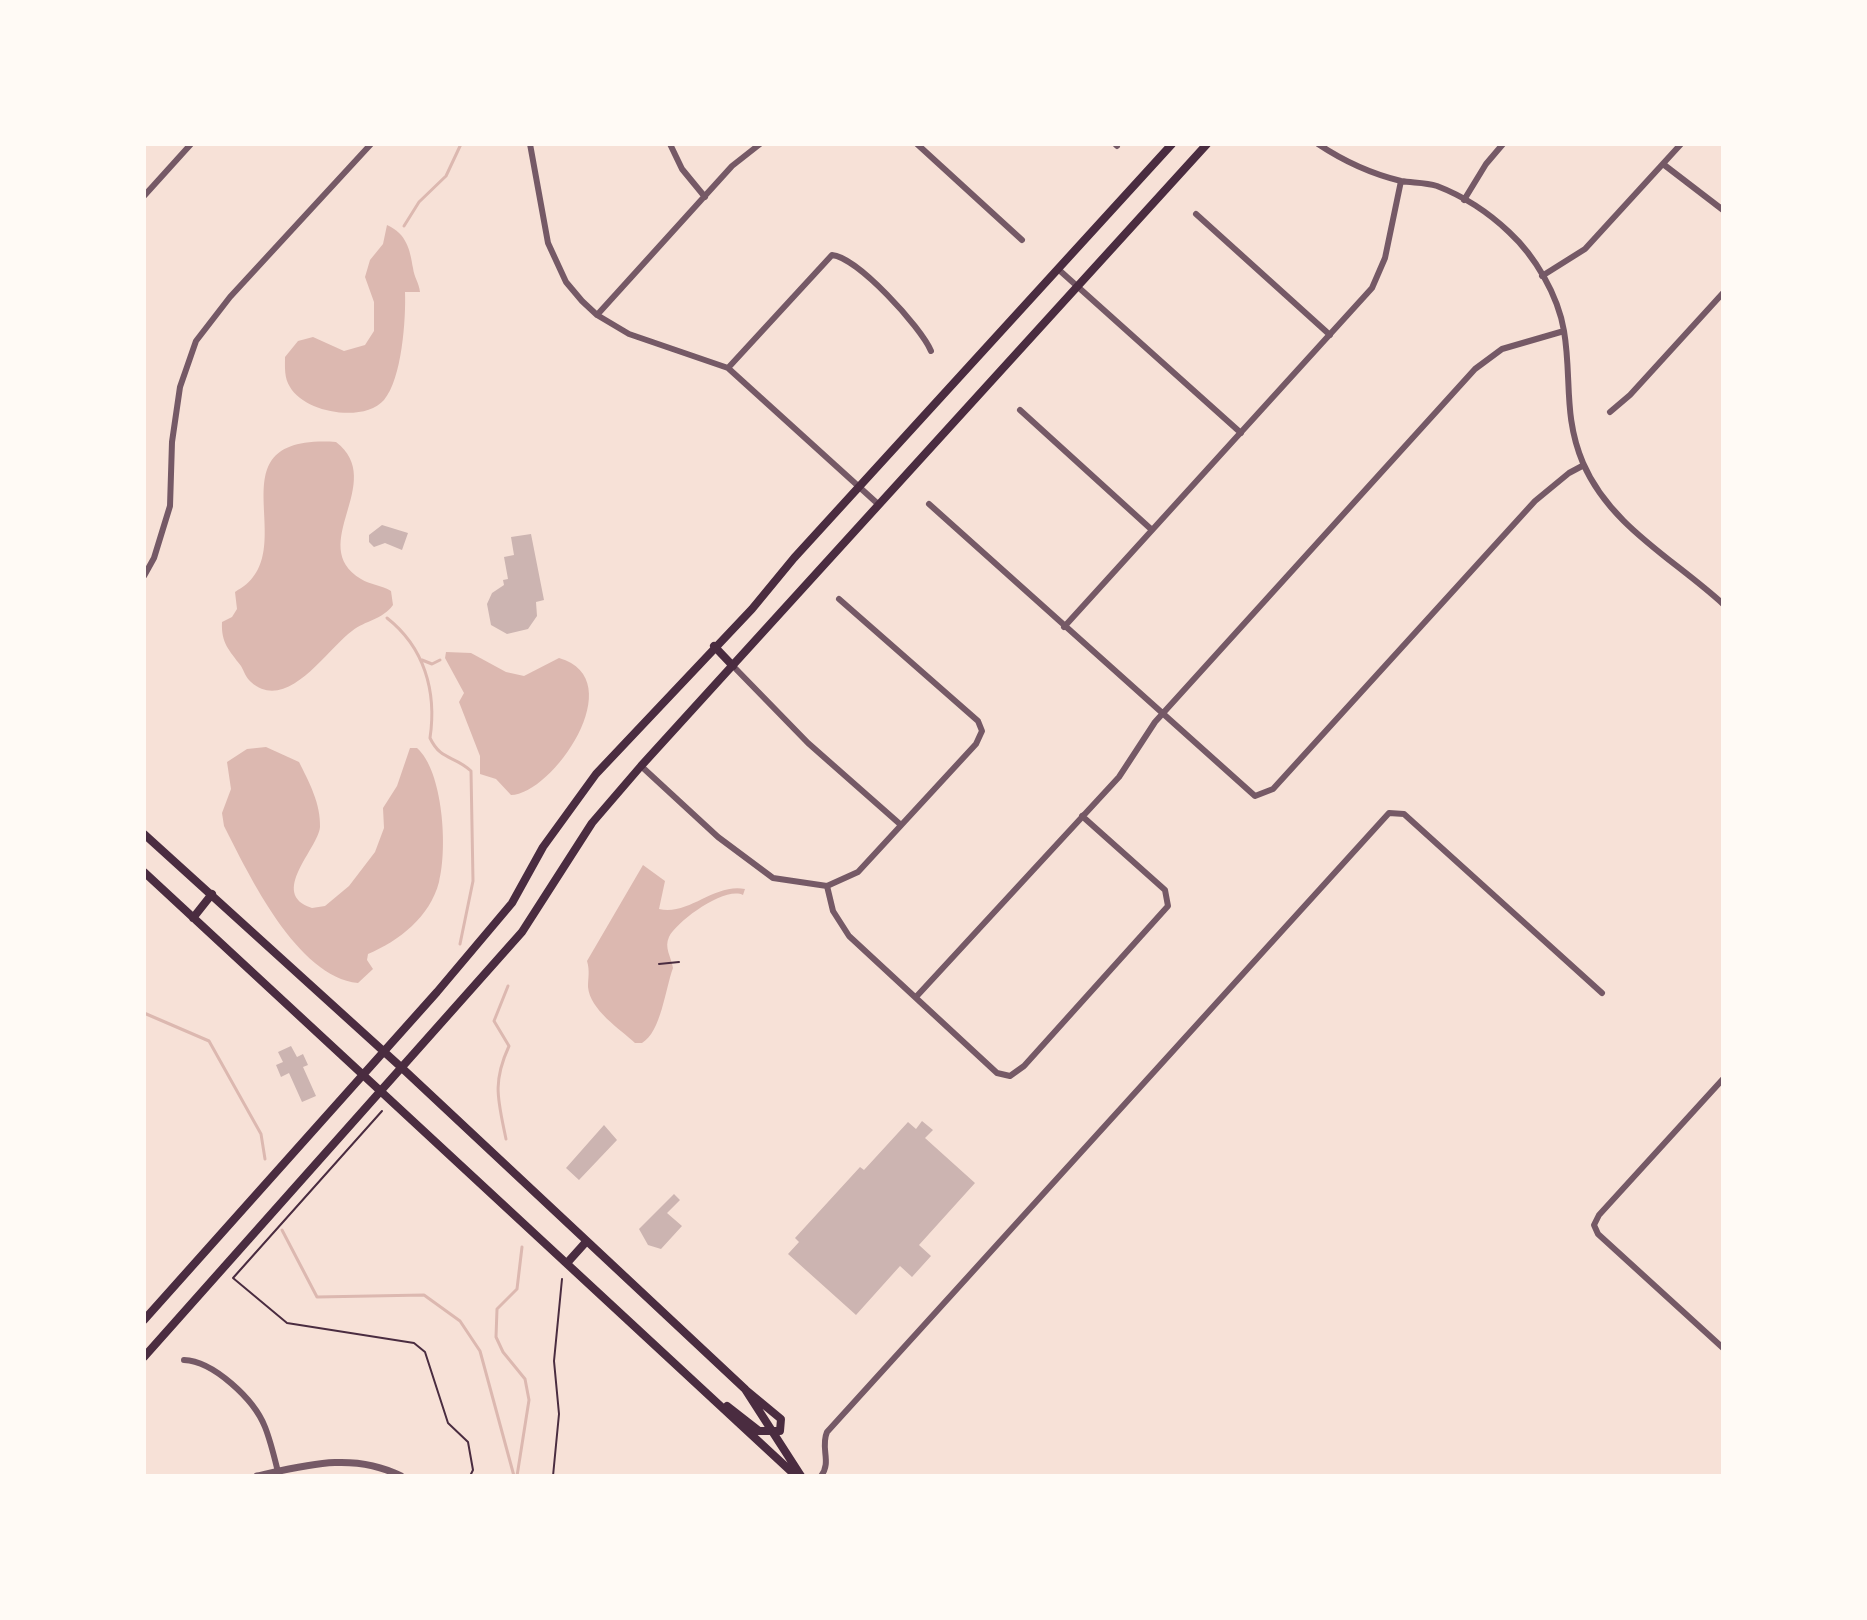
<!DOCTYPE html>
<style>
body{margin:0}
#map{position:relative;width:1867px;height:1620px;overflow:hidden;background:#f7e1d7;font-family:Poppins,sans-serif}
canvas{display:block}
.frame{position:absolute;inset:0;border:146px solid #fffaf5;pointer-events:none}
</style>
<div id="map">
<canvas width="1867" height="1620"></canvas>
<div class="frame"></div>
</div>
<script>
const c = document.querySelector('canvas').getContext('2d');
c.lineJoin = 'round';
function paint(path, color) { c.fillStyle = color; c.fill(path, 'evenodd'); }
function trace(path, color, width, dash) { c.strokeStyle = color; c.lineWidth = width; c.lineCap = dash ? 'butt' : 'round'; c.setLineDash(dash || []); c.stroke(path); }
paint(new Path2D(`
 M387 225C407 234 410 250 413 268 414 277 419 283 420 292H405C406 319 402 379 384 400 364 423 305 413 290 387 284 378 285 367 285 357L298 341 313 337 344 351 365 345 374 331V302L365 277 370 260 383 244Z
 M336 442C388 482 305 545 361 579 370 585 382 585 391 591L393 605C382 620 366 620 352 631 327 649 287 714 251 682 246 678 244 671 241 666 229 650 221 643 222 622L232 617 237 609 235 592C310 554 203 434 336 442Z
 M446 652 471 653 506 672 524 676 559 658C633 679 552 795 511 795L496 779 480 774V756L459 702 464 693 445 658Z
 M266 747 299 762C309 782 321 804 320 827 318 849 268 894 312 908L325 906 349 886 375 852 384 828 383 808 397 786 410 748H417C443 771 448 848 439 882 430 917 399 941 368 954L367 960 373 969 358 983C297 977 249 875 224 826L222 813 231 789 227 762 247 749Z
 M643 865 665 881 659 909C689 916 714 883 745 889L743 895C725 886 677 921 669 937 664 948 671 956 673 968 665 990 661 1032 642 1043H635C620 1029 590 1010 588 987 588 978 590 971 587 961Z`), '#dcb8b0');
trace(new Path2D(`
 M404 226 419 202 446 176 461 144
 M387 618C424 647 437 691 430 738 441 761 454 755 471 771L473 881 460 944
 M422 660 432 664 440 660
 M144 1013 209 1041 261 1134 265 1159
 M506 1139C498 1100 492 1083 509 1046L494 1021 508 986
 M282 1230 317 1297 424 1295 460 1321 480 1351 514 1476
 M517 1476 529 1400 525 1379 503 1352 496 1337 497 1309 517 1289 522 1247`), '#dcb8b0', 3);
paint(new Path2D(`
 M382 525 408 533 402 550 385 543 374 547 369 542V535Z
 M531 534 544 600 536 602 537 616 528 629 507 634 491 625 487 604 492 593 504 585 503 580 508 579 504 557 514 555 511 537Z
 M291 1046 297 1057 303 1054 308 1065 303 1067 316 1096 302 1102 289 1073 281 1077 276 1065 283 1062 278 1052Z
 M922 1121 933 1130 925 1138 975 1183 919 1245 931 1256 912 1277 900 1266 856 1315 788 1254 799 1242 795 1238 860 1167 864 1170 908 1122 916 1129Z
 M604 1125 617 1140 579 1180 566 1168Z
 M674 1194 680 1200 667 1213 682 1226 661 1249 648 1245 639 1229Z`), '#ccb4b1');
trace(new Path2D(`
 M659 964 679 962
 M382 1111 233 1278 287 1323 414 1343 425 1352 448 1423 468 1442 473 1470 470 1476
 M553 1476 559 1414 554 1361 562 1279`), '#4a2c40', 2);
trace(new Path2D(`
 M530 144 548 243 566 282 582 301 597 315 629 334 728 368 878 504
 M670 144 682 169 705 197
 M917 144 1022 240
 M1115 144 1117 146
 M1318 144C1342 160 1372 174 1401 181 1413 183 1425 182 1437 186 1463 196 1489 213 1509 232 1535 256 1558 295 1564 331 1572 378 1563 416 1583 463 1610 526 1674 559 1723 604
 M1663 164 1723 210
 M144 196 191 144
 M1464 200 1486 164 1503 144
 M1196 214 1330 335
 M1058 269 1241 433
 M1542 276 1585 249 1681 144
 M597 315 732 166 760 144
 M728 368 832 255C857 257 921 327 931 351
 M1020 410 1152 530
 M1610 412 1630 395 1723 293
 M929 504 1255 796 1273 789 1535 501 1569 473 1584 465
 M144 576 154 558 170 506 172 442 180 387 196 341 230 297 371 144
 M1064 627 1372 288 1385 258 1401 181
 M733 666 808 743 901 825
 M641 766 718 837 773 878 827 886 858 872 976 744 982 731 978 721 839 599
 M827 886 833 911 849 936 997 1073 1010 1076 1024 1066 1168 906 1165 890 1082 816
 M916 997 1119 777 1155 722 1475 369 1502 349 1564 331
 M1723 1079 1599 1215 1594 1225 1598 1234 1723 1348
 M184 1360C213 1361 254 1399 265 1427 271 1442 275 1460 279 1476
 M821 1476C832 1462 820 1448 827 1432L1389 813 1404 814 1602 993`), '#755966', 6);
trace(new Path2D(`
 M257 1476C307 1465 353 1452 401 1476`), '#755966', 7);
trace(new Path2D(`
 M714 646 733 666
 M144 834 402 1068 745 1389 801 1476
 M144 872 796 1476
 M193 918 212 894
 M567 1263 585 1243
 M144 1320 437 992 512 903 543 847 596 774 752 609 794 558 1172 144
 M144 1357 522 932 592 823 641 766 1207 144
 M727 1406 759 1431H780L781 1419 746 1390`), '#4a2c40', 8);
</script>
